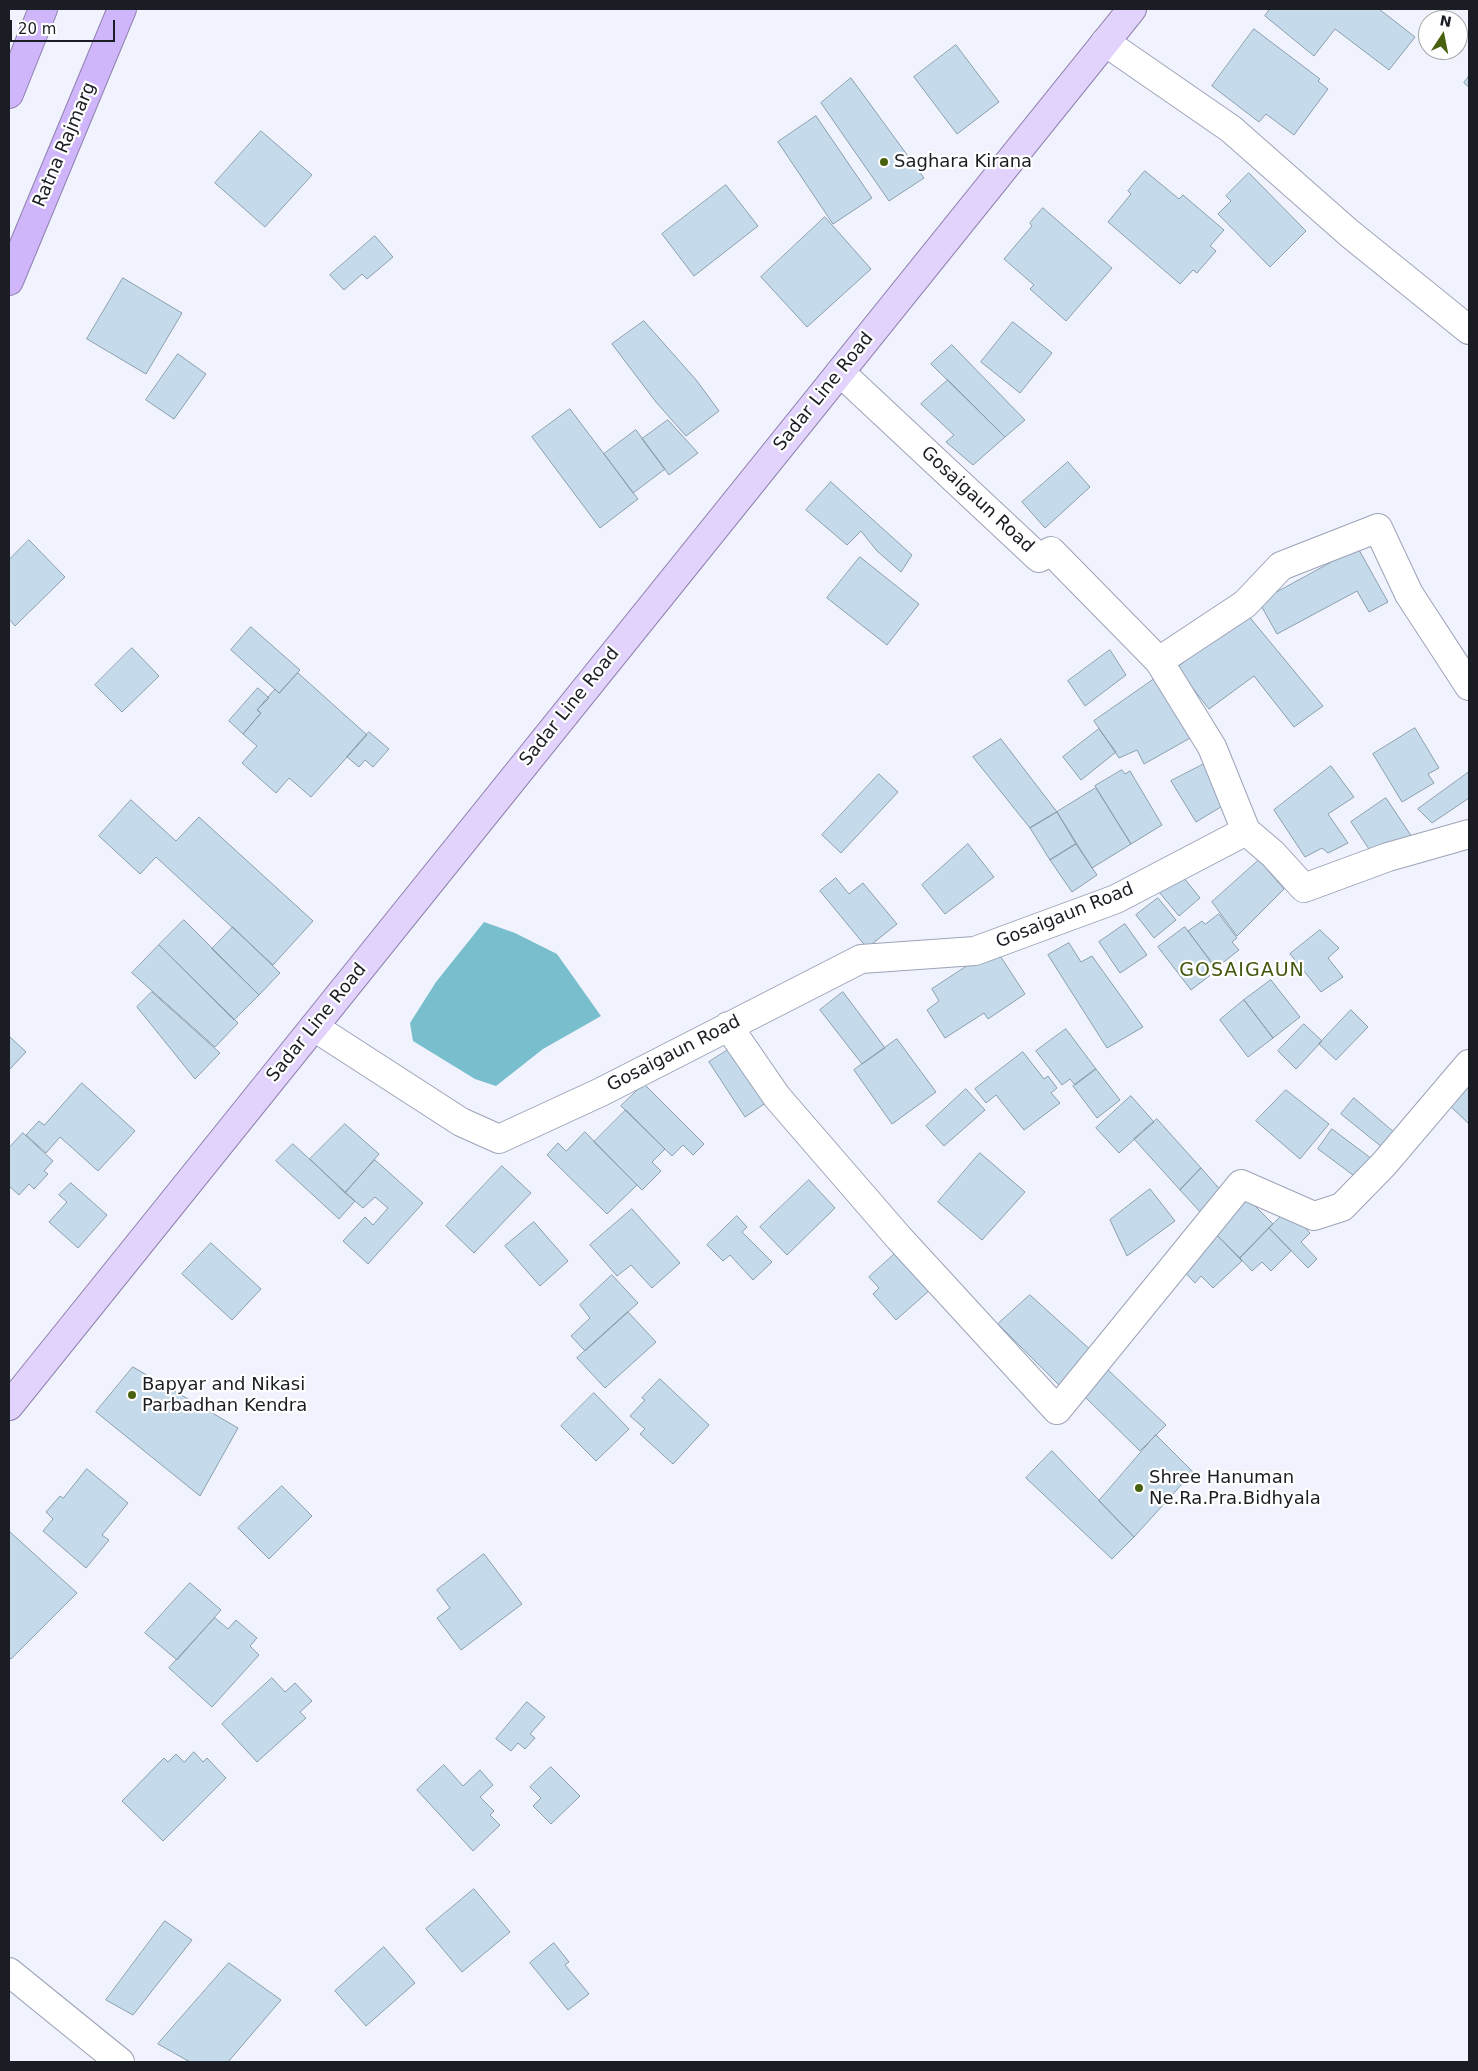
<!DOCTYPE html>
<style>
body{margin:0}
#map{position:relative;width:1478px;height:2071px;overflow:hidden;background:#f0f3fd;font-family:"DejaVu Sans",sans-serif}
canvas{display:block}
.frame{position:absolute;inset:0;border:10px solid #1a1d24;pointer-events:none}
.north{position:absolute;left:1418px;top:10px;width:50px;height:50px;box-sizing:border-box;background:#fff;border:1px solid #a3a5a7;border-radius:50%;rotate:11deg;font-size:14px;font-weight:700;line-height:20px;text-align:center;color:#1a1d24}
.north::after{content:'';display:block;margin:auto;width:18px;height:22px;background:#48610e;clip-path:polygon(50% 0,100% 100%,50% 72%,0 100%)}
.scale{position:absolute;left:10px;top:20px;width:105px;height:22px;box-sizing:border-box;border:2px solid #1a1d24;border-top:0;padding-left:6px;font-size:15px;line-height:18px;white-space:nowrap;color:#1a1d24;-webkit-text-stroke:4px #fff;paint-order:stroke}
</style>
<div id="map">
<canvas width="1478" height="2071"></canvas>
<div class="frame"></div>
<div class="north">N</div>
<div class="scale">20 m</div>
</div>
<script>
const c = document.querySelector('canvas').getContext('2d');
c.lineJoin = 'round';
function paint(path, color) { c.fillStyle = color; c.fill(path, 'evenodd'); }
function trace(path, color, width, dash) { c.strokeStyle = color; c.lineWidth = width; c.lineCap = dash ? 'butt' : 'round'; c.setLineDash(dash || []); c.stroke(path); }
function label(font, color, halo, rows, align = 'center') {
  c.font = font + ' "DejaVu Sans",sans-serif'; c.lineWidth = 4.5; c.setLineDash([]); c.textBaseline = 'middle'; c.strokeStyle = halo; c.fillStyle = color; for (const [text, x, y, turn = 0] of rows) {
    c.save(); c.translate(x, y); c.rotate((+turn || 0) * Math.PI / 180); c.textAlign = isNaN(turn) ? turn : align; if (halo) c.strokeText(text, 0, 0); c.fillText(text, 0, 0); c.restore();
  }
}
paint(new Path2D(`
 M484 922 515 933 557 954 601 1016 543 1049 496 1086 475 1079 413 1041 410 1023 436 982Z`), '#79becd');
const building = new Path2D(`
 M1270 9H1379L1415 37 1389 70 1335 29 1314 56 1265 16Z
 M1254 29 1320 79 1318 81 1328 89 1294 135 1266 114 1259 122 1212 86Z
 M956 45 999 102 957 134 914 77Z
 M1469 76V87L1464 83Z
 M851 78 924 178 889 201 821 103Z
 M816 116 872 198 833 224 778 142Z
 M261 131 312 175 265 227 215 183Z
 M1145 171 1179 199 1183 195 1224 230 1210 246 1216 251 1197 273 1193 270 1180 284 1108 222 1131 194 1128 191Z
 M1249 173 1306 231 1270 267 1218 214 1231 201 1226 196Z
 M726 185 758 226 694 276 662 234Z
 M1043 208 1112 268 1066 321 1030 289 1034 285 1004 259 1032 226 1030 223Z
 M825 217 871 269 807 327 761 277Z
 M375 236 393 257 367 279 362 274 344 290 330 275Z
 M123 278 182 313 146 374 87 339Z
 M644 321 697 381 719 411 686 436 656 402 612 344Z
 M1013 322 1052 353 1020 393 981 362Z
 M952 345 1025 420 1005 437 931 364Z
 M178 354 206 374 174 419 146 400Z
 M948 380 1005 437 973 465 946 442 954 435 921 404Z
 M570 409 638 499 600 528 532 437Z
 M668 420 698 453 669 475 642 439Z
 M636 430 665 469 633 493 604 454Z
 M1068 462 1090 487 1045 528 1022 502Z
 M831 482 912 555 901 572 877 551 861 531 847 545 806 510Z
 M29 540 65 577 15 626 9 619V560Z
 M1358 548 1388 602 1369 612 1357 591 1277 634 1259 602Z
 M860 557 919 604 887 645 827 598Z
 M1247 614 1323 706 1294 727 1254 676 1209 709 1177 668Z
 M251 627 300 670 279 693 231 650Z
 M132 648 159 676 122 712 95 685Z
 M1110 650 1126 675 1085 706 1068 681Z
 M298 673 367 735 311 797 289 778 276 793 242 763 257 746 243 734 261 713 257 710 275 689 279 693Z
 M1160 675 1192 737 1144 764 1137 750 1119 758 1094 721Z
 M258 688 269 698 257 710 261 713 243 734 229 721Z
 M1415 728 1439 768 1428 774 1434 783 1402 802 1373 754Z
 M1099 729 1116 752 1081 780 1063 757Z
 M369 732 389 749 373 767 365 760 359 767 347 757Z
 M1001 739 1057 812 1030 828 973 757Z
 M1206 763 1229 802 1196 822 1171 781Z
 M1331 766 1354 797 1328 814 1348 843 1328 853 1322 848 1305 857 1274 810Z
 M1122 770 1125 774 1130 771 1162 825 1131 844 1095 786Z
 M1469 772V798L1432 823 1418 809Z
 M879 774 898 792 841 853 822 835Z
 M1096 788 1131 844 1092 868 1057 812Z
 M1386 798 1412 837 1390 852 1384 843 1371 852 1351 822Z
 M131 800 176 841 199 817 313 921 273 965 156 857 140 874 99 836Z
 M1057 812 1076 844 1050 860 1030 828Z
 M968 844 994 877 945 914 922 885Z
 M1076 844 1097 875 1072 892 1050 860Z
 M1259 860 1284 889 1237 936 1212 902Z
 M1176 868 1200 898 1179 916 1154 886Z
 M836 878 849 894 863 883 897 924 867 948 820 891Z
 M1158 898 1176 920 1154 938 1136 915Z
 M1219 914 1237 938 1232 942 1239 950 1216 968 1188 931 1202 921 1205 924Z
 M184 920 259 995 234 1020 159 945Z
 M1125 924 1147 955 1120 973 1099 942Z
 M233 927 280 973 259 995 212 949Z
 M1185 927 1217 970 1191 990 1158 947Z
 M1320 930 1339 948 1328 958 1343 977 1321 992 1290 954Z
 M1069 943 1081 962 1092 956 1143 1027 1107 1048 1048 955Z
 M159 945 238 1023 215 1047 132 973Z
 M995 948 1025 994 988 1019 984 1013 945 1038 927 1010 939 1001 932 989Z
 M1271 980 1300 1017 1273 1038 1244 1000Z
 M152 992 220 1053 195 1079 137 1007Z
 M843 992 885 1048 862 1064 820 1010Z
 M1244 1000 1273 1038 1248 1057 1220 1020Z
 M1351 1010 1368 1027 1336 1060 1319 1044Z
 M1304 1024 1322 1041 1296 1069 1278 1051Z
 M1066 1029 1096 1069 1075 1085 1070 1079 1062 1085 1036 1051Z
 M9 1036 26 1052 9 1070Z
 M897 1039 936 1092 892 1124 854 1070Z
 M731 1048 767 1102 745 1117 709 1062Z
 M1023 1052 1044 1079 1048 1076 1057 1088 1051 1093 1060 1103 1024 1130 996 1095 986 1103 975 1089Z
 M1096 1069 1120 1100 1097 1118 1073 1086Z
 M1469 1074V1124L1445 1101Z
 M82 1083 135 1131 98 1171 60 1137 46 1153 26 1135 39 1121 44 1125Z
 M644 1084 704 1144 693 1155 683 1145 672 1156 621 1106Z
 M966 1089 985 1110 944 1146 926 1126Z
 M1286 1090 1329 1124 1300 1159 1256 1121Z
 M1131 1096 1154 1122 1119 1153 1096 1128Z
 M1354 1098 1395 1133 1383 1148 1341 1114Z
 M626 1110 665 1149 652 1162 661 1171 642 1190 594 1142Z
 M1157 1119 1201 1168 1180 1190 1134 1139Z
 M345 1124 379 1154 345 1193 310 1159Z
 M1332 1129 1376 1162 1361 1181 1318 1149Z
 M585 1132 637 1185 607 1214 547 1155 558 1143 566 1151Z
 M23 1133 53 1161 44 1171 48 1174 34 1189 29 1184 19 1195 9 1186V1148Z
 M293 1144 355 1201 339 1219 276 1161Z
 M980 1153 1025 1192 982 1240 938 1202Z
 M375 1160 423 1203 368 1264 343 1241 365 1217 373 1225 388 1208 375 1197 363 1208 345 1193Z
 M502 1166 531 1193 474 1253 446 1226Z
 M1201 1168 1225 1195 1203 1215 1180 1190Z
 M809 1180 835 1208 787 1255 760 1227Z
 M71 1183 107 1215 78 1248 49 1222 67 1202 59 1195Z
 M1150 1189 1175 1221 1127 1256 1110 1220Z
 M1242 1193 1273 1224 1240 1258 1213 1231Z
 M632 1209 680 1263 652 1288 631 1265 617 1276 590 1245Z
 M1288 1210 1310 1233 1301 1242 1317 1259 1308 1268 1269 1228Z
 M737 1216 747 1227 742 1232 772 1262 753 1280 730 1255 723 1261 707 1245Z
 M534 1222 568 1261 540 1286 505 1246Z
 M1269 1228 1291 1251 1271 1271 1262 1262 1252 1271 1240 1258Z
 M1213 1231 1242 1261 1213 1288 1201 1276 1195 1283 1177 1264Z
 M211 1243 261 1289 232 1320 182 1274Z
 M897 1252 931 1289 896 1320 873 1294 879 1288 869 1277Z
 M612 1275 638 1303 585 1351 571 1336 590 1318 580 1305Z
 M1030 1295 1094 1353 1062 1388 998 1324Z
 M628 1312 656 1342 605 1388 577 1358Z
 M133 1367 238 1428 200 1496 96 1412Z
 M1107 1369 1166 1425 1140 1451 1081 1393Z
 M660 1379 709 1425 673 1464 640 1434 645 1429 630 1416 645 1400 642 1398Z
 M594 1393 629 1429 596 1461 561 1426Z
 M1156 1435 1193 1472 1134 1537 1099 1501Z
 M1052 1451 1134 1537 1112 1559 1026 1478Z
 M87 1469 128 1503 102 1535 109 1540 86 1568 43 1531 53 1519 46 1512 60 1496 63 1498Z
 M282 1486 312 1516 269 1559 238 1528Z
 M9 1531 77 1593 11 1659 9 1657Z
 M484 1554 522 1604 461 1650 437 1618 450 1608 437 1590Z
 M190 1583 221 1610 177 1660 145 1633Z
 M215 1618 228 1629 236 1620 257 1638 250 1646 259 1655 212 1707 169 1668Z
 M272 1678 285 1692 295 1683 312 1701 300 1712 306 1718 257 1762 222 1724Z
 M527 1702 545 1717 530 1734 535 1738 525 1749 518 1743 511 1751 496 1739Z
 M194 1752 203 1762 207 1758 226 1778 163 1841 122 1801 164 1758 168 1762 176 1754 184 1762Z
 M444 1765 463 1786 480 1770 493 1785 480 1797 494 1811 490 1815 500 1825 473 1851 417 1790Z
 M551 1767 580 1796 551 1824 533 1806 541 1798 530 1787Z
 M474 1889 510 1932 462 1972 426 1929Z
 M165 1921 192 1940 133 2015 106 2000Z
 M554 1943 569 1962 565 1965 589 1994 568 2010 530 1963Z
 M384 1947 415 1983 366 2026 335 1991Z
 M229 1963 281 2000 228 2062H190L158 2044Z`);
paint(building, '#c5daea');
trace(building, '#8a9ead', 1);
const minor = new Path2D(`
 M1105 42 1231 129 1349 233 1469 330
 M1159 661 1245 604 1281 566 1378 528 1409 594 1469 686
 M1246 831 1273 854 1304 888 1388 857 1469 834
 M728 1026 777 1097 899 1238 1057 1410 1241 1184 1314 1216 1342 1207 1384 1164 1469 1064
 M314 1027 461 1122 499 1139 601 1092 861 959 975 951 1116 899 1246 831 1212 747 1159 661 1051 551 1039 558 840 372
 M9 1972 120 2062`);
const major = new Path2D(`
 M9 1406 1132 9`);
const highway = new Path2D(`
 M9 94 43 9
 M9 281 122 9`);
trace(minor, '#9ca3b8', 30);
trace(major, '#9080af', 30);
trace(highway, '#9080af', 30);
trace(minor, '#fff', 28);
trace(major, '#e2d3fc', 28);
trace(highway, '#cfb6fa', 28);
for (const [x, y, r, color] of [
 [884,162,5,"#48610e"],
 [132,1395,5,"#48610e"],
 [1139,1488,5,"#48610e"]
]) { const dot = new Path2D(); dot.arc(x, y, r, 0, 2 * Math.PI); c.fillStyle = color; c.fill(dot); trace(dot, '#fff', 2); }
label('18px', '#1a1d24', '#fff', [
 ["Ratna Rajmarg",65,145,-67],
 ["Sadar Line Road",824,392,-51],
 ["Gosaigaun Road",977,500,43],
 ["Sadar Line Road",570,707,-51],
 ["Gosaigaun Road",1065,916,-22],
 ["Sadar Line Road",317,1023,-51],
 ["Gosaigaun Road",674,1054,-27]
]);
label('18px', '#1a1d24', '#fff', [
 ["Saghara Kirana",894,162],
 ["Bapyar and Nikasi",142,1385],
 ["Parbadhan Kendra",142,1406],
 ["Shree Hanuman",1149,1478],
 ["Ne.Ra.Pra.Bidhyala",1149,1499]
], 'left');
c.letterSpacing = '1px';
label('19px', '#435910', '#fff', [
 ["GOSAIGAUN",1242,971]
]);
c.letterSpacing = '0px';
</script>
